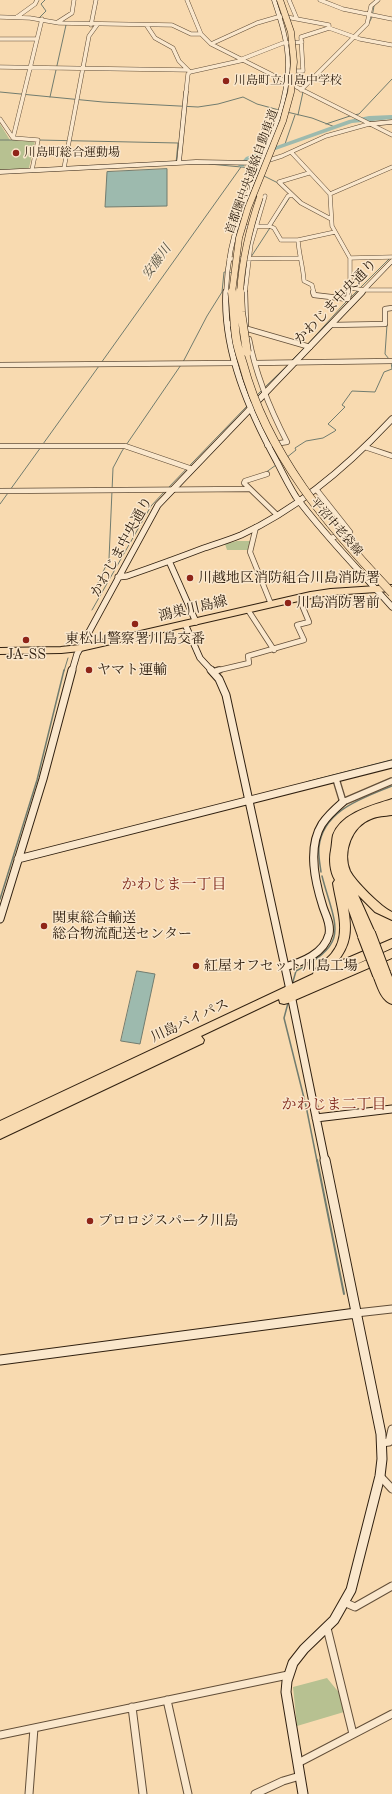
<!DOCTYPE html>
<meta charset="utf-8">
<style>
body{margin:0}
canvas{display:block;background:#f8dab0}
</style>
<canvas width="392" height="1794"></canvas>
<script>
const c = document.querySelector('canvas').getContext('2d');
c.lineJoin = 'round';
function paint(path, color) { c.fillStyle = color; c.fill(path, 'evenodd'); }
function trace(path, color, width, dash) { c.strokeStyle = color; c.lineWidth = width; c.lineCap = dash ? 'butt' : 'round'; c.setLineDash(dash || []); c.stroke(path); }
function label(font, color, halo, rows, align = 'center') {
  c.font = font + ' "Old Standard TT","Noto Serif JP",serif'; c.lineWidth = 3; c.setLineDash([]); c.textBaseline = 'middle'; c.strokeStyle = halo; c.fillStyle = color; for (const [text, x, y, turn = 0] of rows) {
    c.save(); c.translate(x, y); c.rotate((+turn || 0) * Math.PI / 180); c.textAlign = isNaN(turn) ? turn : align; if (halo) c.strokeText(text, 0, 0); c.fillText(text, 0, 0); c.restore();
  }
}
paint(new Path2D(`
 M0 124 10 140 35 141 29 168 0 170Z
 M237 541H250L248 550H227L225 544Z
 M327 1678 341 1695 344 1712 297 1726 293 1687Z`), '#b7c191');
const water = new Path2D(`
 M167 169V206L105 207 107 172Z
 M137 971 155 974 140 1044 121 1041Z`);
paint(water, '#9dbaae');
trace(water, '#717c6f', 1);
trace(new Path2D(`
 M38 19 46 11 41 4 45 0
 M368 25 372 17 374 6
 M337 56 360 33
 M0 92 103 102 198 107 218 104 243 97 257 104 279 110
 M50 97 66 25
 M287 112 312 118 335 127
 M298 115 303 92
 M354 115 359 114 392 79
 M326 124 350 116
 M0 140H18
 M38 140 178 143 176 163
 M285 144 295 115
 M209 164 252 168 256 171
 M262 175 278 183
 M251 257 290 197
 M387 325 385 354 389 359
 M307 345 343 305 390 258
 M292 360 305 348
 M101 363 241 167
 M265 387 288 365
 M256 396 262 390
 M43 444 99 366
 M286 458 296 450 295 448 306 441 323 438 335 431 336 430 328 424 345 407 342 405 352 391 375 392 384 372 392 369 391 362
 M265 473 276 465
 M168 488 247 406
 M10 490 41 447
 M0 504 8 493
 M97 585 109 559 113 468 122 451 183 362 207 316 222 292 224 272 234 273
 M92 610 151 506 165 491
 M64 671 68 658`), '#717c6f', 1);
trace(new Path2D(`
 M307 782 392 760
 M321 872C320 864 318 855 319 847 323 810 363 798 392 786
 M0 899 37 780 64 670
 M292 985 296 971C352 943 335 926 322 876
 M288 1003 284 1018 306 1106 317 1161`), '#717c6f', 1.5);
trace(new Path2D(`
 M317 1160 344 1294`), '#717c6f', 2);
paint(new Path2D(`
 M392 115V119L352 123 250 159 243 167 238 166 246 157 349 120 369 116Z`), '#9dbaae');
const streetFar3 = new Path2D(`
 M187 0 201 34
 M289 0 297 19
 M320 0 343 9 392 19
 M0 17 30 18 59 23 172 25 191 34H201L211 44 392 135
 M17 17 35 4 37 0
 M58 22 72 13 74 0
 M91 25 96 0
 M147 26 155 38 173 48 179 61 190 72
 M329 28 360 39 392 45
 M0 39H36
 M211 44 257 23 281 16 329 25V28L301 37 303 71H290
 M242 59 283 43 302 42
 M0 67 188 70
 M301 90 367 24 371 6 378 0
 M186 92 188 74 190 72 244 60
 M0 119 13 138 38 140 32 170
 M13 138 42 19
 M291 152 330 194 332 226 350 258V288L364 290H392
 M263 162 282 156 326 136 369 124
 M64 168 89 36 97 25
 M309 173 279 182 301 203 331 219
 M330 194 392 167
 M269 226 288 196 292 195
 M239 227 269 226 274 228 281 240H298L335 232
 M298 240C299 255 303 266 304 281L312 285 314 293
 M350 258 392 257
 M229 259 300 258
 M245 293 251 244 265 196
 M349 293 350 288`);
const streetFar2 = new Path2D(`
 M245 292 246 325
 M313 292 314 295 348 299 349 292
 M227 323 310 347
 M331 325 385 324V309L392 308
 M249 339C256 376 270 409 287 442L267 445
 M255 363 392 361
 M0 365 234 363
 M0 446H125L192 469
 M365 447 392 456
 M267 474 245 481 244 483 276 514
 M316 489 350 532 331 538
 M0 491 249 489
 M256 527 250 552 271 604
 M248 610 274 650
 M215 671 249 663 248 656 304 640 297 625 309 622 299 598`);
const streetFar1 = new Path2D(`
 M213 672 219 670
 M336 779 343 802 392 781`);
const street = new Path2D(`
 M356 1313 392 1309
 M382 1443 389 1442 392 1429
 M380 1476 392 1489
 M346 1603 355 1607 392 1586
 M327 1628 353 1734
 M167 1700 188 1794
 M132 1707 143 1794
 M0 1735 288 1675
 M298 1763 392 1714
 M29 1794 34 1728
 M255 1794 283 1781 300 1776`);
const secondaryFar3 = new Path2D(`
 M370 124 392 122
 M179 162 186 92
 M0 172 196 162 261 163
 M226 293C227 264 232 237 242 210 258 162 287 117 288 65 288 42 281 21 274 0
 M361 293 392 261`);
const secondaryFar2 = new Path2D(`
 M226 292C223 351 249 411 277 462 283 474 289 486 296 497 325 536 360 571 392 607
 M169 561 196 622
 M118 577 127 576C153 567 178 558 204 548 216 544 229 540 241 535 300 508 349 465 392 419
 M185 624 200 658 212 671
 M72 671 77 654 158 505 362 292`);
const secondaryFar1 = new Path2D(`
 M211 670 219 679 226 695 290 990 325 1161
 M18 859 392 764
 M0 919 43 779 72 670
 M285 967C302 962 324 954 329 934 331 924 326 916 323 907 315 882 307 848 322 824 328 815 335 809 343 802
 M316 1118 392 1109`);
const secondary = new Path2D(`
 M0 1360 356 1313
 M303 1794 286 1692 287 1681 293 1663 304 1649 334 1620 351 1590 380 1476 382 1459 381 1434 325 1160`);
const primary = new Path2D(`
 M0 651 61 650 80 648 311 595 331 592 392 588`);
const highway = new Path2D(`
 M392 799V807L385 809 392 807V815C385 816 377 816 371 819 352 826 342 852 350 871 355 881 381 907 392 912V920L375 912 358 895 375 933 374 936H368L367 939H359L348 908C352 930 351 946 336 963L392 939V948L337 973 392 949V958L288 1003 284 1004 280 1003 279 999 201 1036 204 1040 203 1043 0 1139V1121L313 974C315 966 327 960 332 953 348 934 336 905 333 883L335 880C330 872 329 859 331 850 332 845 332 839 333 835 341 813 373 805 392 799Z
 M385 969 389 970 392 977V1004C381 1001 377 985 373 975L374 972H381Z`);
trace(streetFar3, '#624e38', 4.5);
trace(streetFar2, '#624e38', 6);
trace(streetFar1, '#624e38', 8);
trace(street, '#624e38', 9);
trace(secondaryFar3, '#302010', 5);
trace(secondaryFar2, '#302010', 7);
trace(secondaryFar1, '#302010', 9);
trace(secondary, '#302010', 11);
trace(primary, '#302010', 8);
trace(highway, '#302010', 2);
trace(streetFar3, '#fae7cc', 3.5);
trace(streetFar2, '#fae7cc', 4.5);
trace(streetFar1, '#fae7cc', 5.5);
trace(street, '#fae7cc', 7);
trace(secondaryFar3, '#fae7cc', 4);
trace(secondaryFar2, '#fae7cc', 5.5);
trace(secondaryFar1, '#fae7cc', 7);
trace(secondary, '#fae7cc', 9);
trace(primary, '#f8dab0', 6);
paint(highway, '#f8dab0');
const highwayBridgeFar2 = new Path2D(`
 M232 293 239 238 248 208 283 121 291 92 294 62 291 32 280 0
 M240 293C242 260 249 229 260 197`);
const highwayBridgeFar1 = new Path2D(`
 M232 292C234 307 234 323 236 337 237 346 240 355 243 364 267 454 329 527 392 593
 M240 292 241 312 247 352`);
const highwayBridge = new Path2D(`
 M370 933 385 973
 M363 936 378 975`);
trace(highwayBridgeFar2, '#302010', 7, []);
trace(highwayBridgeFar1, '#302010', 9, []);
trace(highwayBridge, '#302010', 12, []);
trace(highwayBridgeFar2, '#f8dab0', 6);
trace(highwayBridgeFar1, '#f8dab0', 8);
trace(highwayBridge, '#f8dab0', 10);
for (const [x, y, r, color] of [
 [226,81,4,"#8f2418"],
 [16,153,4,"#8f2418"],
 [190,578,4,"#8f2418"],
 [288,603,4,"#8f2418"],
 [135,624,4,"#8f2418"],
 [26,640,4,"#8f2418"],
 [89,670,4,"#8f2418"],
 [44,926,4,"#8f2418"],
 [196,966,4,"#8f2418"],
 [90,1221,4,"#8f2418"]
]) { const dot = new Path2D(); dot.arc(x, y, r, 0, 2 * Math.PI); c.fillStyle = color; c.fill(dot); trace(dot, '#fae7cc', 1.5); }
label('12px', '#302010', '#fae7cc', [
 ["川島町立川島中学校",234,81],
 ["川島町総合運動場",24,153]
], 'left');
label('12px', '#302010', '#fae7cc', [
 ["首都圏中央連絡自動車道",252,172,-70],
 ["平沼中老袋線",336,527,49]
]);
label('italic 13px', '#514e3f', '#fae7cc', [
 ["安藤川",157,262,-54]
]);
label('14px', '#302010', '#fae7cc', [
 ["かわじま中央通り",336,302,-46],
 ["かわじま中央通り",122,547,-61],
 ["鴻巣川島線",193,609,-13],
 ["川島バイパス",190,1021,-25]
]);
label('14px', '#302010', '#fae7cc', [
 ["川越地区消防組合川島消防署",198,578],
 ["川島消防署前",296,603],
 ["東松山警察署川島交番",135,639,"center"],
 ["JA-SS",26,655,"center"],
 ["ヤマト運輸",97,670],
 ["関東総合輸送",52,918],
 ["総合物流配送センター",52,934],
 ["紅屋オフセット川島工場",204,966],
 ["プロロジスパーク川島",98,1221]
], 'left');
label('15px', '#7a1f14', '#fae7cc', [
 ["かわじま一丁目",174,885],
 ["かわじま二丁目",334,1105]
]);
</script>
